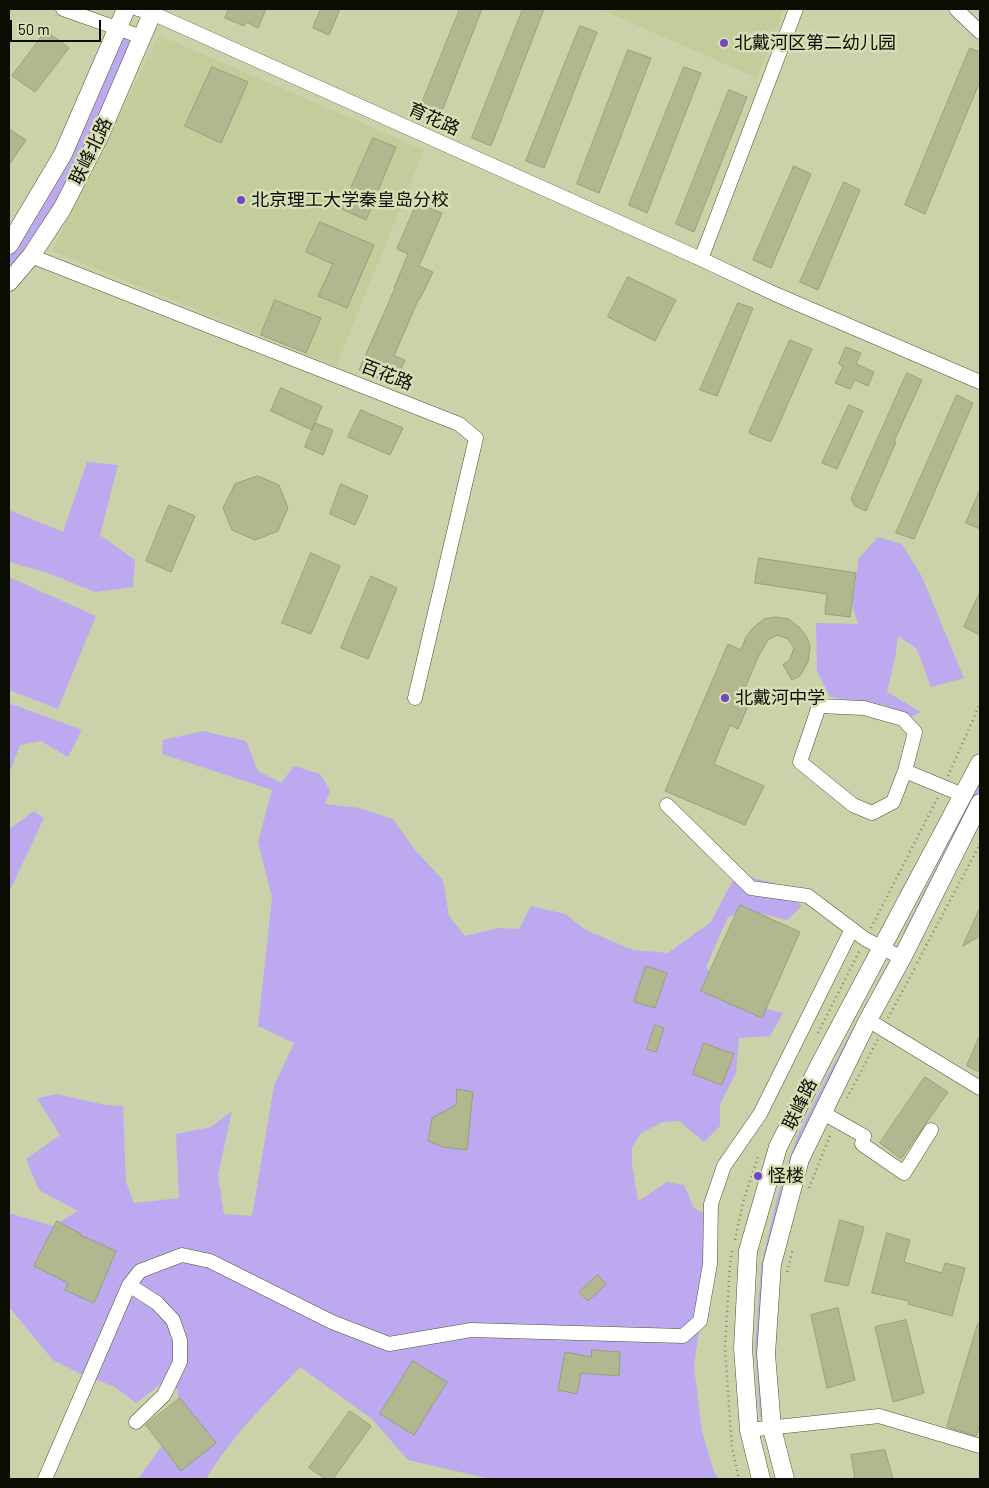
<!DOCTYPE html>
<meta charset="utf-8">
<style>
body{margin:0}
#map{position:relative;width:989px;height:1488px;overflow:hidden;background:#cbd2a9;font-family:Barlow,sans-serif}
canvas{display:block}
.frame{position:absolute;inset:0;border:10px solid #0b0d02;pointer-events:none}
.scale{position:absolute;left:10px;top:20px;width:91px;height:22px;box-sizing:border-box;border:2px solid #0b0d02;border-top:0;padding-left:6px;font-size:15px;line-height:18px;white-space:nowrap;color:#0b0d02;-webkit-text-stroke:4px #d8dfb6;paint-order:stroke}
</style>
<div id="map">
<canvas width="989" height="1488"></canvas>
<div class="frame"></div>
<div class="scale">50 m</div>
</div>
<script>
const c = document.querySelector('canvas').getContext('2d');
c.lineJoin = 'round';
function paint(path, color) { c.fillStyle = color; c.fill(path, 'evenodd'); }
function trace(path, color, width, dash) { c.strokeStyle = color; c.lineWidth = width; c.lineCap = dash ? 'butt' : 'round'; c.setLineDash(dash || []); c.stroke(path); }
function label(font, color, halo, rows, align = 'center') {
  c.font = font + ' Barlow,"Noto Sans SC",sans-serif'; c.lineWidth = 5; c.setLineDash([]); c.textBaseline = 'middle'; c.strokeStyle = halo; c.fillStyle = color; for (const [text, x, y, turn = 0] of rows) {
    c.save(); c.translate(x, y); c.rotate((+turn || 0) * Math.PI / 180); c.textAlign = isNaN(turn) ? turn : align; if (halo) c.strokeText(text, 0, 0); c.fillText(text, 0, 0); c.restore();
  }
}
paint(new Path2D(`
 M600 9H784L757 78Z
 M159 35 424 150 336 366 52 251Z`), '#c3cc9b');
paint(new Path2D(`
 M122 35 133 39 64 192 30 247 9 270V254L18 244 54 188Z
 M87 462 118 465 100 535 135 560 133 587 95 592 48 573 9 562V510L63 532Z
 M878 537 902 544 922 577 964 678 931 687 917 649 898 636 895 658 887 692 921 712 908 718 885 705 830 697 817 671 816 623 858 624 852 605 859 558Z
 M9 577 96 616 58 709 9 690Z
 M9 703 82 730 68 757 41 741 20 745 9 774Z
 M203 731 246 741 258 771 281 783 294 766 320 774 330 790 325 804 359 808 393 819 415 850 443 880 449 916 465 936 499 928 519 929 531 906 565 914 586 930 633 950 668 953 711 922 726 893 737 874 773 883 802 906 787 920 746 910 728 917 706 967 714 978 755 1006 783 1013 770 1036 739 1038 736 1073 720 1104V1126L704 1142 679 1121 663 1122 641 1133 632 1147V1164L638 1201 667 1182 684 1185 694 1208 713 1219 715 1236 703 1259 706 1278 694 1366 702 1431 714 1472 718 1479H486V1478L408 1460 372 1419 300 1367C267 1402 231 1437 206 1479H138L178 1423V1390L165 1381 136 1403 115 1387 79 1373 53 1360 9 1307V1213L53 1226 78 1211 39 1190 26 1159 60 1135 48 1116 37 1098 57 1094 105 1105 123 1106 126 1182 134 1203 179 1198 176 1134 211 1127 232 1111 218 1175 224 1214 252 1216 274 1086 294 1043 258 1026 272 897 258 842 272 790 162 754 163 740Z
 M980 782V794L908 935 903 933Z
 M34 811 44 818 11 888 9 887V829Z
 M887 965 892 968 784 1195 766 1416 760 1417 755 1347 761 1266 778 1194 797 1137 829 1073Z`), '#bca9f0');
const building = new Path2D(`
 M229 9H266L258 28 246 22 244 26 225 18Z
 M321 9H340L329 35 313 28Z
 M460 9H482L438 121 418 113Z
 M523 9H544L491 146 472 138Z
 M580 26 597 32 544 168 526 161Z
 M46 31 69 48 35 92 12 76Z
 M970 48 980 52V81L925 214 905 205Z
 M628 50 651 58 599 193 577 184Z
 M212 67 248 82 221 143 185 126Z
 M684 67 701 73 647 213 629 205Z
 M729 90 747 97 694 232 676 224Z
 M9 129 26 140 9 165Z
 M373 138 396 147 366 220 342 209Z
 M794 166 811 174 771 268 753 260Z
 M844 182 860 190 818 290 800 282Z
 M417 203 442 213 419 266 433 272 420 299 419 298 394 356 405 360 401 369 406 371 399 388 359 370 395 288H394L408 254 397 249Z
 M320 222 374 245 347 308 318 296 333 264 306 252Z
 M628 277 676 300 655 341 608 317Z
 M275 300 321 318 306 353 261 335Z
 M738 303 753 308 717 396 700 390Z
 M790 340 812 349 771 442 749 433Z
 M846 347 861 353 856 364 874 372 868 386 855 380 850 389 835 383 843 367 839 364Z
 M907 373 922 380 894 441 896 442 866 511 855 506 851 499Z
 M281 388 322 406 312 430 271 411Z
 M957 395 973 403 914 539 896 533Z
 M849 405 863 411 837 469 822 463Z
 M361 410 403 428 390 455 348 437Z
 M315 423 333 430 323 455 305 447Z
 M258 476 279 485 288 508 278 531 255 540 232 530 223 508 235 484Z
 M341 484 368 496 355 525 330 514Z
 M980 490V529L966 523Z
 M169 505 195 516 171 572 146 561Z
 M311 553 340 566 311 634 282 623Z
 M759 558 856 573 850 617 825 614 827 594 755 583Z
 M371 576 397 588 368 659 341 648Z
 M980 592V635L964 627Z
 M776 617 789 619 800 628 807 637 810 647 808 662 800 676 792 680 783 665 790 659 794 648 788 639 777 635 768 640 758 657 742 695 752 697 738 729 730 725 714 764 764 786 745 825 665 791 728 644 741 650 746 637 753 628 764 619Z
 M740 905 800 932 762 1018 701 991Z
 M980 908V936L963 946Z
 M646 966 667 973 655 1008 634 1002Z
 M655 1025 664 1028 656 1052 647 1049Z
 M980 1035V1072L967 1066Z
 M704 1043 734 1054 722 1085 693 1074Z
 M925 1077 948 1092 901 1159 880 1143Z
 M457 1089 473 1092 467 1150 443 1147 428 1141 432 1118 456 1105Z
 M840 1220 864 1227 848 1286 825 1281Z
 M57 1221 81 1234 80 1235 116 1251 94 1303 65 1290 68 1283 34 1266Z
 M887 1233 910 1240 904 1262 942 1273 945 1263 965 1268 952 1316 908 1304 909 1301 872 1293Z
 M598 1275 606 1284 588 1301 579 1292Z
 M838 1308 855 1380 827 1388 811 1315Z
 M906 1320 924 1393 893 1402 875 1327Z
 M978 1324H980V1424L976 1436 947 1427Z
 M592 1350 620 1352 619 1376 581 1373 577 1394 558 1390 565 1352 591 1357Z
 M413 1361 447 1382 414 1435 380 1414Z
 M180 1398 216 1443 181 1471 146 1425Z
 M350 1411 371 1426 333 1479H326L309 1468Z
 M885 1450 893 1479H855L851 1455Z`);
paint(building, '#b1b890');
trace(building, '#99a079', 1);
const minor = new Path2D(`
 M63 9 142 37
 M138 9 152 13 701 259 775 294 980 382
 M956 9 980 32
 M31 256 459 424 476 438 415 698
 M701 259 796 9
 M905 771 915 732 903 719 864 708 819 706 800 762 853 805 872 813 893 802 905 771 963 795
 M667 805 751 888 808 896 865 939 902 958
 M868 1020 980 1088
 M823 1113 864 1136 862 1144 904 1173 931 1130
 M129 1285 157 1303 173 1320 180 1340V1362L164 1395 136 1422
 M749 1430 879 1416 980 1446
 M45 1479 129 1285 140 1271 182 1255 210 1261 332 1322 389 1344 471 1330 683 1336 700 1321 710 1264 711 1204 724 1166 760 1114 852 929`);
const major = new Path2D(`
 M9 245 63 154 126 9
 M9 282 31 256 62 209 99 137 154 9
 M761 1479 749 1430 743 1348 748 1251 778 1147 822 1060 980 763
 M785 1479 772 1428 766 1354 772 1264 800 1159 868 1020 902 958 980 803`);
trace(minor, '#4e5430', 15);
trace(major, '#4e5430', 19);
trace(new Path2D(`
 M948 776 980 704
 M871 928 938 797
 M917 963 980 844
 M888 1018 915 968
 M818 1033 860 950
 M847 1098 878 1039
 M809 1188 831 1133
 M735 1240 743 1202 759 1154
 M732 1251 730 1263 725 1348 732 1448 739 1479
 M787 1272 793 1249`), '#7f8466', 2.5, [1, 4]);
trace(minor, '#fff', 14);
trace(major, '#fff', 18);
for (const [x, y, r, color] of [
 [724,43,5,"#7347c0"],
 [241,200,5,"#7347c0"],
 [725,698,5,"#7347c0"],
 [758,1176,5,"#7347c0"]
]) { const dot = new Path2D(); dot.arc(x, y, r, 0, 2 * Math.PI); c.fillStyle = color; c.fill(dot); trace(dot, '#d8dfb6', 2); }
label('18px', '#0b0d02', '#d8dfb6', [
 ["北戴河区第二幼儿园",734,43],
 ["北京理工大学秦皇岛分校",251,200],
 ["北戴河中学",735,698],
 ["怪楼",768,1176]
], 'left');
label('18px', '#0b0d02', '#d8dfb6', [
 ["育花路",434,119,24],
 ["联峰北路",91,151,-64],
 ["百花路",387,375,21],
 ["联峰路",800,1104,-64]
]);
</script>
